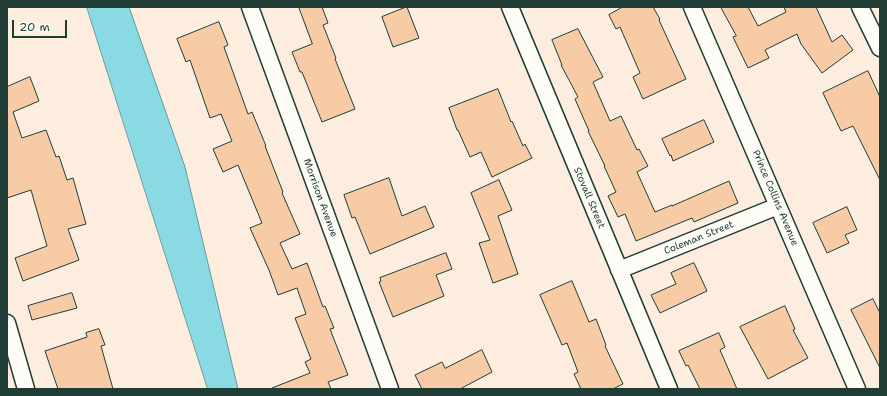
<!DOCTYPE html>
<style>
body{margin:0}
#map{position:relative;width:887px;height:396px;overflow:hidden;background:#fceddf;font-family:"Shantell Sans",sans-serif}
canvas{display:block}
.frame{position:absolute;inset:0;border:8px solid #1f3d34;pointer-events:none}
.scale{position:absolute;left:12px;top:20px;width:55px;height:18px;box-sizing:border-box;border:2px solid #1f3d34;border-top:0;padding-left:5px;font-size:12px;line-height:14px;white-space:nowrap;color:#1f3d34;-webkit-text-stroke:3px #fdfcf7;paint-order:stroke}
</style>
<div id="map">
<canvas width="887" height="396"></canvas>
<div class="frame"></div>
<div class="scale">20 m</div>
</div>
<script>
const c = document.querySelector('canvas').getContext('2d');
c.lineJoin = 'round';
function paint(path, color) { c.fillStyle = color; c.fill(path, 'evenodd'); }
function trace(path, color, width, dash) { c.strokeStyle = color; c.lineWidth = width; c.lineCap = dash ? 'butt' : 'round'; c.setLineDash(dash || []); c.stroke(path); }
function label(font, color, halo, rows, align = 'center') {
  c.font = font + ' "Shantell Sans",sans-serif'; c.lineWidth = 3.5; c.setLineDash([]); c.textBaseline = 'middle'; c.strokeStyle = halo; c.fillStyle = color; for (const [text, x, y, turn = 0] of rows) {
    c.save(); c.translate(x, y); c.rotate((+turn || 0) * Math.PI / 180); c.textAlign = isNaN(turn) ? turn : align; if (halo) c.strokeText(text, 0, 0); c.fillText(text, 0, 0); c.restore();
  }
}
const water = new Path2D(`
 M87 7H129L185 167 238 389H208Z`);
paint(water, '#89dae2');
trace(water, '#5f9b9c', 1);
const building = new Path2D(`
 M299 7H322L328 23 323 25 336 58 335 59 355 109 322 122 302 72H300L292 52 312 44Z
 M407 7 419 38 393 47 382 17Z
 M623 7H653L660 19 659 20 686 79 643 99 633 77 640 73 620 27 616 29 609 15Z
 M721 7H748L758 26 786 12 784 7H816L832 42 842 35 853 50 822 73 801 44 797 34 765 50 769 58 748 68 733 37 736 36Z
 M219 22 228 45 224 47 248 114 252 112 266 146H265L283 192 282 193 300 234 280 243 292 269 307 263 323 307 325 306 334 328 330 329 348 375 328 382 331 389H272V388L310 373 305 362 311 359 295 318 306 314 297 288 278 295 269 270 250 228 262 223 238 165 223 172 213 149 232 141 221 114 210 118 190 60 186 62 177 39Z
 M578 29 603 77 593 82 610 121 621 116 637 150 639 149 648 166 637 172 655 212 672 205V206L729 181 738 203 694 222 692 218 636 241 625 214 618 217 608 196 616 192 604 166H605L588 131H589L575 99 578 97 561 65H562L552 40Z
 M868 71 880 97V180L853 126 841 131 823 93Z
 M30 77 39 101 13 112 22 138 46 130 56 157 59 156 67 180 73 178 86 224 68 229 79 260 23 281 15 258 47 246 31 190 7 198V87Z
 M498 89 511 122 512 121 523 146 525 144 532 158 492 177 481 152 470 157 458 130H457L449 108Z
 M704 120 714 142 673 161 671 155 670 156 662 139Z
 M389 178 402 216 425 206 434 227 370 254 355 217 352 218 344 195Z
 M499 180 512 210 498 216 518 274 493 283 479 243 490 240 471 193Z
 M847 207 857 230 845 235 849 243 827 253 813 223Z
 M446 253 452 269 436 275 444 296 393 317 379 282 381 281 380 278Z
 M694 263 707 291 660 313 651 295 676 284 671 273Z
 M572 281 589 322 596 319 606 345 605 346 623 384 613 389H581L574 374 578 372 567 343 562 345 540 295Z
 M72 293 77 308 32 320 28 306Z
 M873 299 880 313V368L851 310Z
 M785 306 795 329 793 330 808 358 768 379 740 327Z
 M99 329 105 345 101 346 113 389H58L45 351 87 337 86 333Z
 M719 333 725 347 720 350 737 389H700L688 365 686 366 679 351Z
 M482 350 492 372 460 389H422L415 375 442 362 445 368Z`);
paint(building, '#f8cba7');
trace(building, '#1f3d34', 1);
const street = new Path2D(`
 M250 7 390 389
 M510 7 669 389
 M692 7 857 389
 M860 7 880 48
 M619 270 778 206
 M7 323 26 389`);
trace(street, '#1f3d34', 19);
trace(street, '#fdfcf7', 16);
label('10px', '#1f3d34', '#fdfcf7', [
 ["Morrison Avenue",320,198,70],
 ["Stovall Street",589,198,67],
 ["Prince Collins Avenue",775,198,67],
 ["Coleman Street",699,238,-22]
]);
</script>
